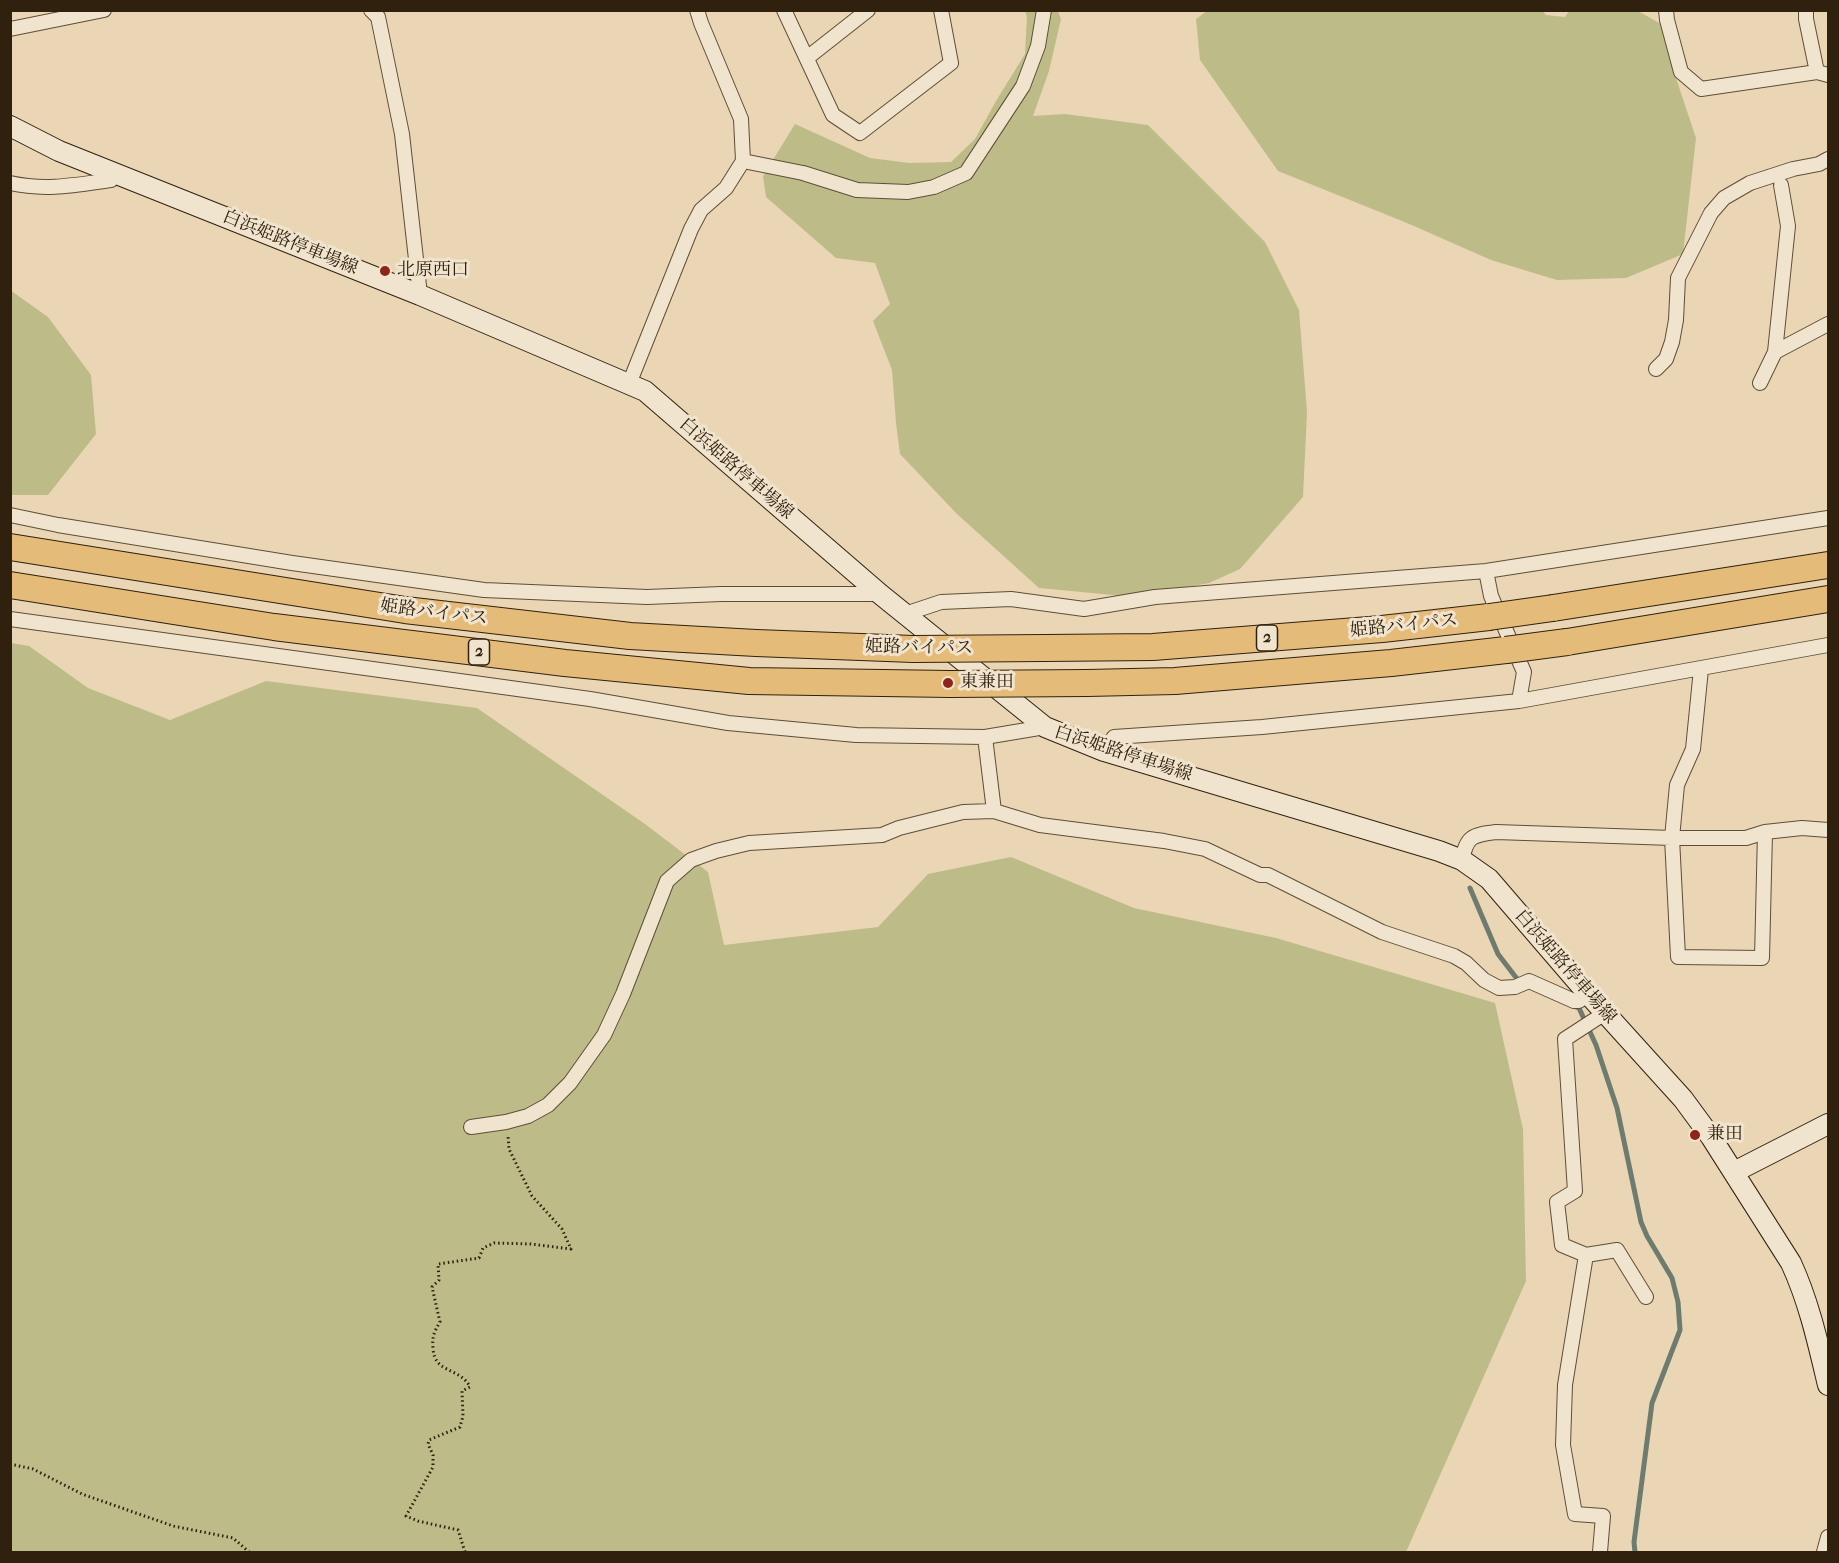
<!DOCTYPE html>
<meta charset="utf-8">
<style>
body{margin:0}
#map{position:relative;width:1839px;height:1563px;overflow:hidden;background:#ead6b4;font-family:"IM FELL French Canon",serif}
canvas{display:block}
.frame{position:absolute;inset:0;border:12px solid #30210e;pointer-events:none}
</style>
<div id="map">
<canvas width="1839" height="1563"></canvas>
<div class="frame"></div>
</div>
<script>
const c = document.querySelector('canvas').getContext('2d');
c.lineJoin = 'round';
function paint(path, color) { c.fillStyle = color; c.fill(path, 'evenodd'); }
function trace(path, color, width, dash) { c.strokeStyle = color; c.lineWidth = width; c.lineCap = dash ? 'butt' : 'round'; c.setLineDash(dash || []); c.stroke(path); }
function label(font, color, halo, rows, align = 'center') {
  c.font = font + ' "IM FELL French Canon","Noto Serif JP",serif'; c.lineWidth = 6; c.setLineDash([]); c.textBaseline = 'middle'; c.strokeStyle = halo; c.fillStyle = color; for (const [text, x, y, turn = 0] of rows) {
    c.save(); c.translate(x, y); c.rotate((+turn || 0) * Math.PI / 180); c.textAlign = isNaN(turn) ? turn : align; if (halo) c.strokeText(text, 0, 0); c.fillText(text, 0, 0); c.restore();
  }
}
paint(new Path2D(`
 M1208 10H1542L1546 15 1565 17 1569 11H1638L1661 24 1673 69 1696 138 1683 254 1626 278 1557 280 1491 260 1407 223 1278 171 1200 60 1196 19Z
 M1025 11H1058L1061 19 1049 71 1033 116 1065 114 1148 125 1265 242 1299 310 1307 412 1303 497 1240 569 1209 583 1134 597 1039 588 957 514 900 454 896 423 892 370 873 321 890 304 875 263 836 258 766 197 763 176 795 124 870 158 909 163 951 162 975 139 996 101 1025 54 1027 17Z
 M10 290 48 317 91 375 96 434 48 495H11Z
 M11 643 29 646 88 688 170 720 266 681 477 708 645 824 708 872 724 945 878 927 928 874 1011 857 1134 908 1276 938 1495 1003 1523 1129 1526 1281 1406 1552H11Z`), '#bdbc89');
trace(new Path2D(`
 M1470 888 1498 954 1521 984
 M1573 1006 1579 1008 1596 1045 1617 1108 1641 1222 1647 1236 1672 1278 1678 1302 1680 1330 1652 1403 1634 1542 1635 1552`), '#6e7c6f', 5);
const minor = new Path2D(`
 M371 10 378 17 402 134 420 295
 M784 10 833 115 860 133 951 63 941 10
 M1666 10 1667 20 1681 72 1701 89 1817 72 1828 75
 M1806 10V19L1817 72
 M10 29 104 10
 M807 58 868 10
 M743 161 803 173 857 190 908 192 934 187 966 173 1023 86 1038 46 1044 10
 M10 183C46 191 75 185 111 180L115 173
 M1775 352 1828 324
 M1656 369 1666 359 1672 342 1676 320 1678 278 1711 213 1724 198 1750 183 1793 169 1819 164 1828 159
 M1760 383 1775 352 1788 226 1781 185
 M629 384 691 229 701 210 726 188 743 161 741 119 701 23 697 10
 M10 515 58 525 292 563 484 590 647 597 721 594H880
 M1486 571 1491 596 1524 672 1519 701
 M905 614 941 602 1011 599 1084 609 1155 597 1486 571 1828 518
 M10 619 590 699 728 723 856 735 985 737 1045 727
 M1701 669 1693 749 1677 785 1672 838 1678 957 1762 958 1765 832
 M985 737 994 811
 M1104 751 1114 737 1262 727 1519 701 1828 645
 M1462 860C1467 836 1472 835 1496 832L1672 838H1746L1765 832 1802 828 1828 830
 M471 1127 506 1122 528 1116 548 1105 570 1083 604 1035 623 994 667 881 691 860 716 851 749 843 882 835 899 828 963 812 994 811 1040 825 1164 841 1205 849 1260 875H1268L1382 932 1454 956 1466 963 1484 980 1499 988 1515 987 1529 981 1574 1001H1579L1588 994
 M1586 1255 1617 1250 1646 1297
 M1600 1552 1603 1516 1575 1514 1563 1445 1565 1385 1586 1255 1562 1245 1557 1202 1575 1191 1565 1039 1605 1013
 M1824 1552 1828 1537`);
const secondary = new Path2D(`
 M10 126 59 151 420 295 645 391 880 594 1045 727 1104 751 1439 851 1462 860 1489 879 1588 994 1683 1099 1711 1137 1791 1263C1809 1302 1818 1343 1828 1385
 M1734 1172 1828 1124`);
const motorway = new Path2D(`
 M10 547 405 610 630 636 756 643 913 649
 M10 585 274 627 565 663 749 681 950 684
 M1553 608 1828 565
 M1567 642 1828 599
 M1045 648 1153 647 1382 629 1489 617
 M1087 683 1175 681 1391 663 1506 650`);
trace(minor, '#5e4e38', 16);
trace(secondary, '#30210e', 22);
trace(motorway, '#30210e', 28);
trace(new Path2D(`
 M10 1464 33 1469 82 1494 173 1526 233 1538 249 1552
 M465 1552 458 1530 418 1521 406 1516 433 1467V1455L428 1444 429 1440 460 1427 463 1416 462 1391 470 1387C460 1367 434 1374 433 1348 432 1337 434 1332 440 1322L432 1287 439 1280 438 1264 479 1258 483 1248 494 1243 531 1244 571 1249 562 1229 532 1196 509 1149 508 1136`), '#30210e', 3, [1.5, 3]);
trace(minor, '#f1e4ce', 14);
trace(secondary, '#f1e4ce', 20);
trace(motorway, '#e5bb7a', 26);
const motorwayBridge = new Path2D(`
 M1489 617 1553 608
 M913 649 1045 648
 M1506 650 1567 642
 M950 684 1087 683`);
trace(motorwayBridge, '#30210e', 28, []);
trace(motorwayBridge, '#e5bb7a', 26);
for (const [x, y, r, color] of [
 [385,271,6,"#8f2418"],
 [948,683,6,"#8f2418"],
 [1695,1135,6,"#8f2418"]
]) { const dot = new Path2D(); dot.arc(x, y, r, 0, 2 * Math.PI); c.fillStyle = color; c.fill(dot); trace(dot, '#f1e4ce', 2); }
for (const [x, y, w] of [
 [1267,638,21],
 [479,652,21]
]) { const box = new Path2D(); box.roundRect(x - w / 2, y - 13, w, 26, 4.5); c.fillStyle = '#f1e4ce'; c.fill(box); trace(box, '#30210e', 1.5); }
label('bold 16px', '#30210e', null, [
 ["2",1267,638],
 ["2",479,652]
]);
label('18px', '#30210e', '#f1e4ce', [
 ["白浜姫路停車場線",290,243,22],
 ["白浜姫路停車場線",736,469,41],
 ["姫路バイパス",434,613,7],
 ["姫路バイパス",1404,626,-6],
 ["姫路バイパス",919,648,1],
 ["白浜姫路停車場線",1123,754,18],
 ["白浜姫路停車場線",1565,967,49]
]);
label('18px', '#30210e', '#f1e4ce', [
 ["北原西口",397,271],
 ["東兼田",960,683],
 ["兼田",1707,1135]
], 'left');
</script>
